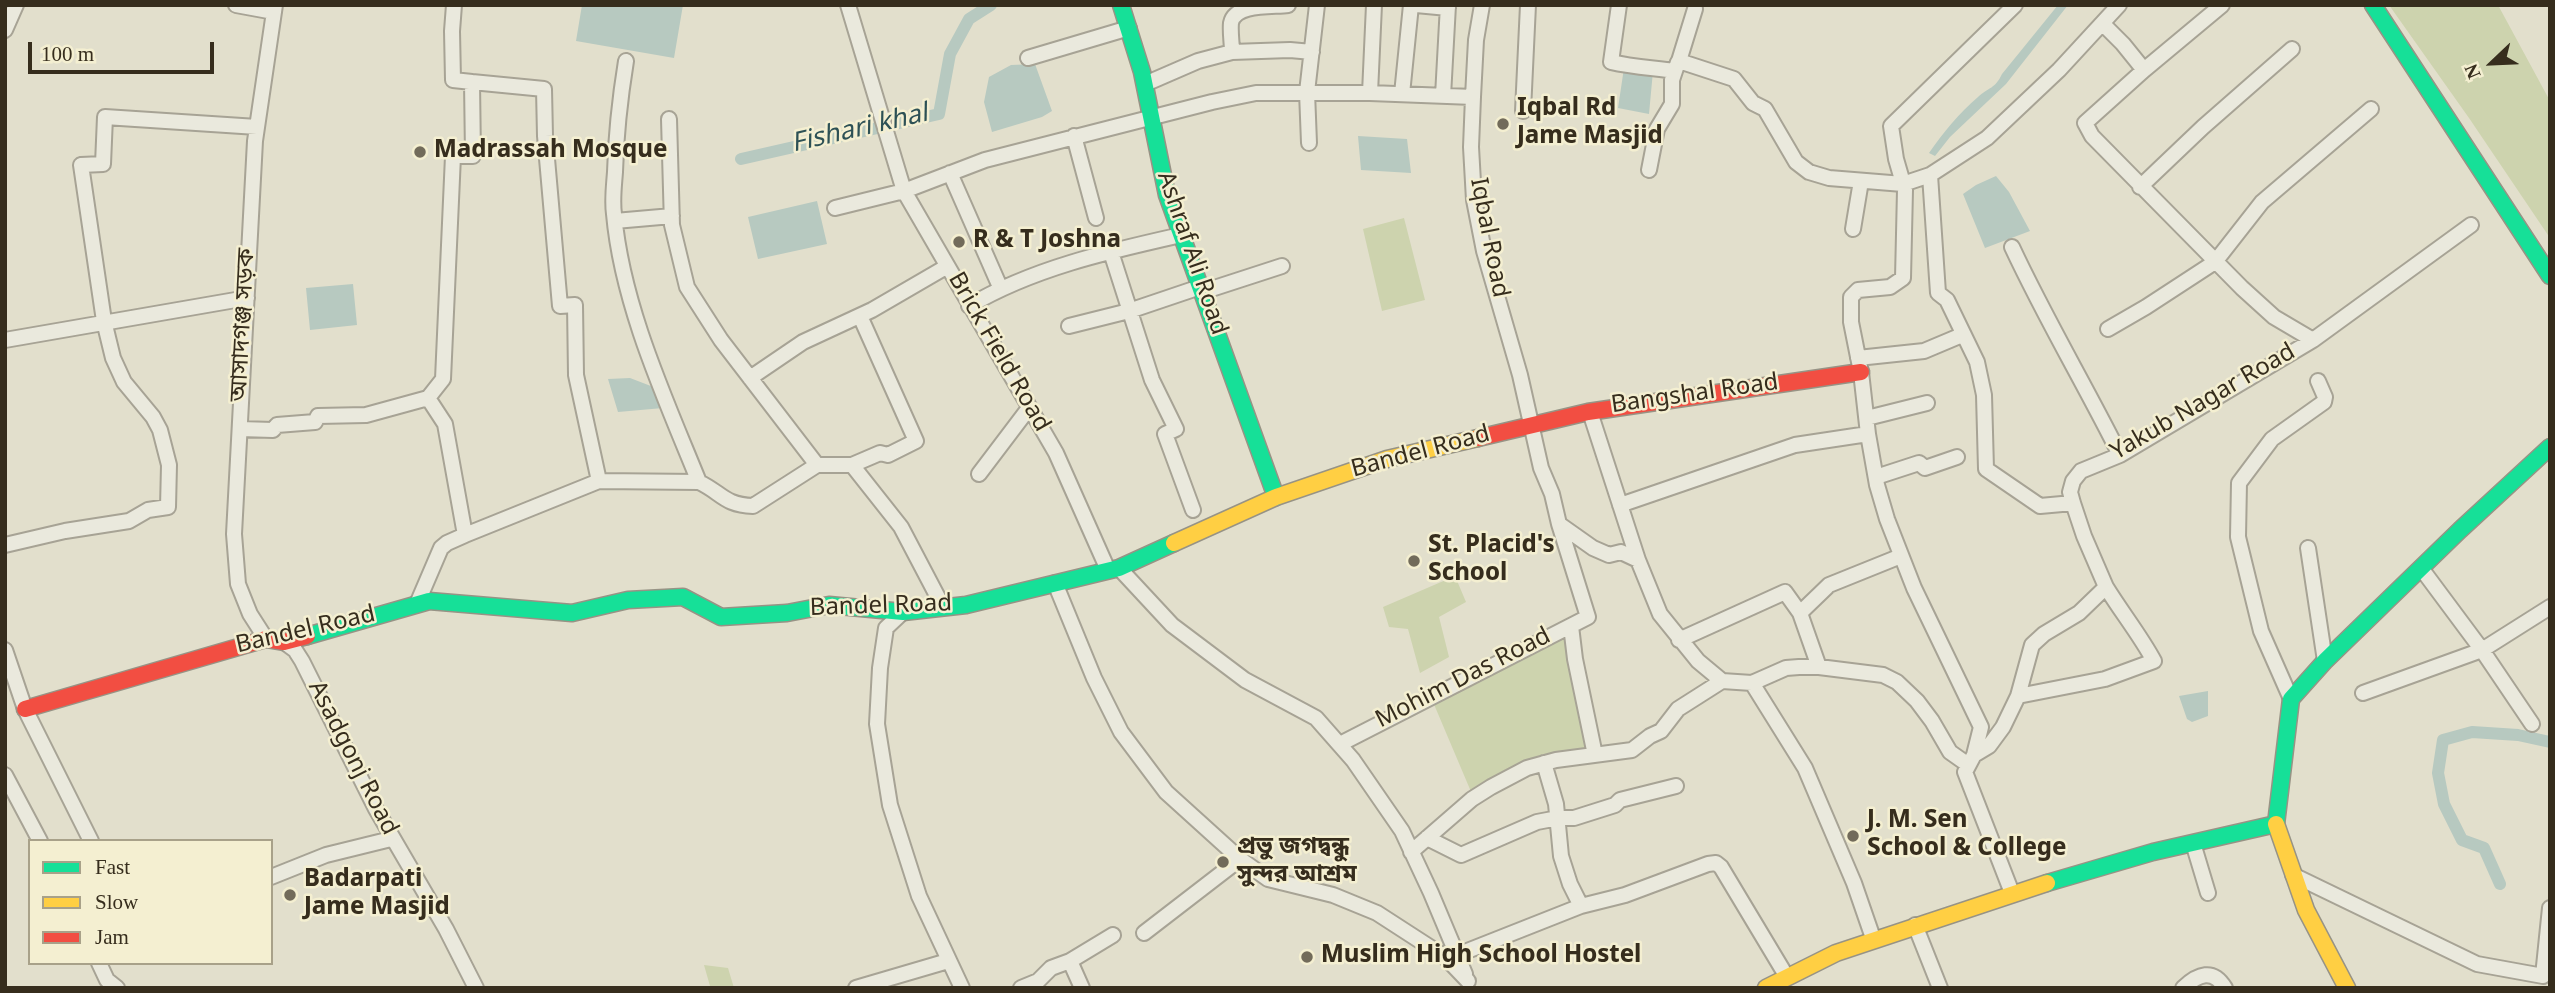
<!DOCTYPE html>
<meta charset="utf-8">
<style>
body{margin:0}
#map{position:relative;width:2555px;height:993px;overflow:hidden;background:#e2dfcc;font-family:Georgia,serif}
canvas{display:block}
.frame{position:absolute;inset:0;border:7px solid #362d1d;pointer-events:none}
.legend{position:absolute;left:28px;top:839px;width:245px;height:126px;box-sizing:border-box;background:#f4efd1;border:2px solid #a8a189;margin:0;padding:9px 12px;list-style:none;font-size:21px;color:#362d1d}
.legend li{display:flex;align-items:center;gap:14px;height:35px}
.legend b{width:35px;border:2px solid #a8a189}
.north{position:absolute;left:2457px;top:28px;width:70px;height:70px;-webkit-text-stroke:5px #f4efd1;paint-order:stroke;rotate:247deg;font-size:19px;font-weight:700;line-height:28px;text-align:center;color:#362d1d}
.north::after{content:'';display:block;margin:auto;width:24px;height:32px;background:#362d1d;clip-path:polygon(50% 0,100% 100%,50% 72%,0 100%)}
.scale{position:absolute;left:28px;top:42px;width:186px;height:32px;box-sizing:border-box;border:4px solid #362d1d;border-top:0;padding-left:9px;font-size:21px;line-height:24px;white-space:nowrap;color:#362d1d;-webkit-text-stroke:5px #f4efd1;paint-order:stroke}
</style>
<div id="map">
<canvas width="2555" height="993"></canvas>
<div class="frame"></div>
<ul class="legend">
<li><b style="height:9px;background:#16e098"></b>Fast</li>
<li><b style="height:9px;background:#ffcf43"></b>Slow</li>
<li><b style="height:9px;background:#f24e42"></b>Jam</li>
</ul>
<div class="north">N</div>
<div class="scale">100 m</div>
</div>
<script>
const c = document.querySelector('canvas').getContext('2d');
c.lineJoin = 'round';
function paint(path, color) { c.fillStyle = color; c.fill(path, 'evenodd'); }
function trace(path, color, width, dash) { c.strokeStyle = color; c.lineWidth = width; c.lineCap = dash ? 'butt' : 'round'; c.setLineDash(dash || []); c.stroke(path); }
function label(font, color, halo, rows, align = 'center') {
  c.font = font + ' Georgia,"Noto Sans Bengali",serif'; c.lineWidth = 5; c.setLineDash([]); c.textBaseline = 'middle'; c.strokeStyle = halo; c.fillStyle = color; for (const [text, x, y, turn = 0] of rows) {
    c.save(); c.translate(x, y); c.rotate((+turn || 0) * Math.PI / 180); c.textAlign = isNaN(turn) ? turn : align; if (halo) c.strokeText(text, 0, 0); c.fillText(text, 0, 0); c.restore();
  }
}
paint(new Path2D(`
 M2389 5H2498L2550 101V238L2469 118Z
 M1404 218 1425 300 1382 311 1363 229Z
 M1455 576 1466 602 1439 617 1449 657 1420 673 1408 629 1389 627 1383 607Z
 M1566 636 1588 750 1472 794 1433 702Z
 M704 965 728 968 734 988H704L710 986Z`), '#cdd3ae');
paint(new Path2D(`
 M582 5H683L674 58 576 41Z
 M2058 5H2068L2006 84 1950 137 1935 156 1929 153C1943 133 1959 113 1978 97 1989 87 1995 89 2002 74Z
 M1035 64 1052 111 1042 117 992 132 984 102 989 77 1011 65Z
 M1624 68 1653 71 1649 114 1618 108Z
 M1358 136 1407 139 1411 173 1361 170Z
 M1996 176 2009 192 2030 231 1985 248 1963 194 1976 185Z
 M817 201 827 244 758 259 748 217Z
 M353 284 357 325 310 330 306 288Z
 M630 378 656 388 663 408 618 412 608 379Z
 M2208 691V716L2192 722 2187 719 2179 696Z`), '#b7c9c0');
trace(new Path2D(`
 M741 159 939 114 950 54 969 19 991 5
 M2500 884 2484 848 2462 840 2444 804 2438 773 2443 740 2472 732 2518 735 2550 742`), '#b7c9c0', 12);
const street = new Path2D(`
 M236 5 274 12
 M848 5 904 191 1056 453 1108 570
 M1374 5 1370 93 1473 97
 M1416 5 1448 8
 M1619 5 1611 62C1632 67 1654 68 1675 71
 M1695 9 1679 61 1734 79 1753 103 1765 109 1796 162 1809 172 1829 178 1903 184 1930 175 1987 138 2059 70 2119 5
 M2103 24 2123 44 2144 70
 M5 30 16 5
 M1232 52 1290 50 1312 52
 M1028 58 1129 28
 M626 61C620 98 616 134 615 172 614 186 612 200 614 214 622 305 665 398 699 482
 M472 82 544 89 545 136 560 306 575 305 576 375 599 481
 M1145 84 1198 61 1232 52C1232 43 1230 32 1231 23 1235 3 1273 7 1288 5
 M1402 94 1411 5
 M1443 96 1448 5
 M1523 111 1528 5
 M669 119 672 225 687 287 721 340 817 465H852L901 527 943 607
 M1074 136 1096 218
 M1309 143 1307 92 1317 5
 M1649 170 1657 129 1672 104V80L1678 62
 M950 173 1000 287
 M1930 175 1938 293 1947 300 1977 362 1984 395 1986 469 2040 506 2073 503
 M2140 187 2203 127 2292 49
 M835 208 904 191 985 160 1212 102 1256 93H1370
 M615 221 672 216
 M1853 229 1861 181
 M2012 247C2045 318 2085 385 2120 455
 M1111 252 1152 380 1176 429 1165 434 1193 510
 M1202 292 1282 266
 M969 306C1033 268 1110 251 1181 235
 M1069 326 1129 311 1200 287
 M2108 329 2146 307 2215 262 2262 202 2371 109
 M5 340 247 298
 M2313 340 2471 225
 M1858 358 1924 351 1962 335
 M750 378 803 342 872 310 946 267
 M428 398 445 424 465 535 599 481 699 482C722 493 724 505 753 506L817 465
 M1590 412 1638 560
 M1867 418 1927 403
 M240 429 273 430 277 425 315 422 318 416 366 415 428 398 443 379 453 156H473L472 82 453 80 452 31 454 5
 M852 465 880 453 888 455 916 441 860 316
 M979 474 1029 408
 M1876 477 1919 463 1925 468 1957 457
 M1620 505 1795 445 1868 434
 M1559 524 1593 548 1609 555 1621 552 1638 560 1660 614 1698 661 1722 681 1752 683 1786 668 1799 667H1819L1883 675 1897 682 1917 701 1932 721 1950 752 1967 764
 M5 545 65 531 129 521 148 510 168 507 169 465 160 430 153 417 124 382 113 358 104 321 81 165 103 164 105 117 257 127
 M2308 548 2325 661
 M1119 568 1172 625 1245 680 1316 718 1353 760 1402 831 1431 893 1465 974
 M2421 568 2482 650 2532 724
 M1055 583 1094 678 1121 732 1166 792 1240 859 1268 879 1333 895 1377 913 1445 957 1468 981
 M417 604 441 548 447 543 465 535
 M903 612 886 628 880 668 877 724 890 805 919 896 962 988
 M1800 613 1829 585 1901 556
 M1571 626 1575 659 1595 755
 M266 639 250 614 238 584 234 534 255 141 275 5
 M1679 640 1785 592 1800 613 1819 667
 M284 642 295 650 302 661 376 809 446 929 476 988
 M5 650 25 709 91 841
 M1752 683 1805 768 1854 883 1873 938
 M2363 693 2482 650 2550 607
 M2018 696 2105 679 2154 661C2140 635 2122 613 2106 587
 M2291 699 2261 631 2238 537 2239 483 2272 439 2324 402 2325 397 2318 381
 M1340 744 1588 617 1559 524 1552 494 1541 468 1520 375 1484 251 1474 200 1471 147 1473 97 1476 40 1482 5
 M1974 755 1989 746 2003 727 2018 696 2032 645 2044 634 2079 613 2106 587 2084 536 2073 503 2070 492 2073 481 2081 471 2120 455 2313 340 2274 317 2242 288 2092 136 2085 123 2144 70 2222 5
 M1544 763 1556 804 1561 856 1570 884 1581 906
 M5 775 40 841
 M1427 838 1461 855 1537 822 1558 818H1574L1615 805 1620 800 1676 786
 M2193 843 2208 893
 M1411 852 1472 799 1491 787 1527 768 1556 760 1632 750 1650 736 1661 731 1678 709 1722 681
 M2293 875 2477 964 2543 976 2550 908
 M271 877 326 855 391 839
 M2012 893 1965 772 1974 755 1981 727 1914 588 1887 519 1877 485 1868 434 1861 372 1851 322V297L1858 290 1890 287 1903 278 1905 190 1896 159 1891 126 2015 5
 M1915 925 1940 988
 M1144 933 1240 859
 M1457 955 1581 906 1625 895 1708 864 1716 863 1721 867 1787 977
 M1070 961 1113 935
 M99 963 107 980 117 988
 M856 988 948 961
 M1021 988 1038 981 1051 968 1070 961 1082 988
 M2183 988C2198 974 2213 968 2225 988`);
const fast = new Path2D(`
 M1121 5 1142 72 1167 195 1276 497
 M2373 5 2550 276
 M307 636 429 601 572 613 628 600 683 597 721 617 787 613 829 605 903 612 966 605 1119 568 1174 543
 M2047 883 2153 852 2276 824 2291 699 2325 661 2460 530 2550 447`);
const slow = new Path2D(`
 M1174 543 1276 497 1387 459 1478 438
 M2276 824 2306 910 2347 988
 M1766 988 1836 953 2047 883`);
const jam = new Path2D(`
 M1478 438 1588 412 1861 372
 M25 709 266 639 284 642 307 636`);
trace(street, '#a7a395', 18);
trace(fast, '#979385', 19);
trace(slow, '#979385', 19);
trace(jam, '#979385', 19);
trace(street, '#eae9dd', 14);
trace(fast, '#16e098', 16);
trace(slow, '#ffcf43', 16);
trace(jam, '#f24e42', 16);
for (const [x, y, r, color] of [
 [1503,124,7,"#726b5a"],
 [420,152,7,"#726b5a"],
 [959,242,7,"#726b5a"],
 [1414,561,7,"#726b5a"],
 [1853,836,7,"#726b5a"],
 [1223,862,7,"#726b5a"],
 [290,895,7,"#726b5a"],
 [1307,957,7,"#726b5a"]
]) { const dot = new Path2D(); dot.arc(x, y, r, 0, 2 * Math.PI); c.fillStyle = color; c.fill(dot); trace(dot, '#f4efd1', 2.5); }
label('bold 24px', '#362d1d', '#f4efd1', [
 ["Iqbal Rd",1517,110],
 ["Jame Masjid",1517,138],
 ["Madrassah Mosque",434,152],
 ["R & T Joshna",973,242],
 ["St. Placid's",1428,547],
 ["School",1428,575],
 ["J. M. Sen",1867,822],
 ["School & College",1867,850],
 ["প্রভু জগদ্বন্ধু",1237,848],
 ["সুন্দর আশ্রম",1237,876],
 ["Badarpati",304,881],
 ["Jame Masjid",304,909],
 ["Muslim High School Hostel",1321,957]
], 'left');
label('24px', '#362d1d', '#f4efd1', [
 ["Iqbal Road",1487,238,79],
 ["Ashraf Ali Road",1190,254,71],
 ["আসাদগঞ্জ সড়ক",245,325,-87],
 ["Brick Field Road",997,353,60],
 ["Bangshal Road",1695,396,-8],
 ["Yakub Nagar Road",2204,404,-30],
 ["Bandel Road",1421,454,-15],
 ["Bandel Road",881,608,-2],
 ["Bandel Road",306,632,-13],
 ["Mohim Das Road",1464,680,-27],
 ["Asadgonj Road",351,759,63]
]);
label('italic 26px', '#2d5155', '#f4efd1', [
 ["Fishari khal",860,131,-13]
]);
</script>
